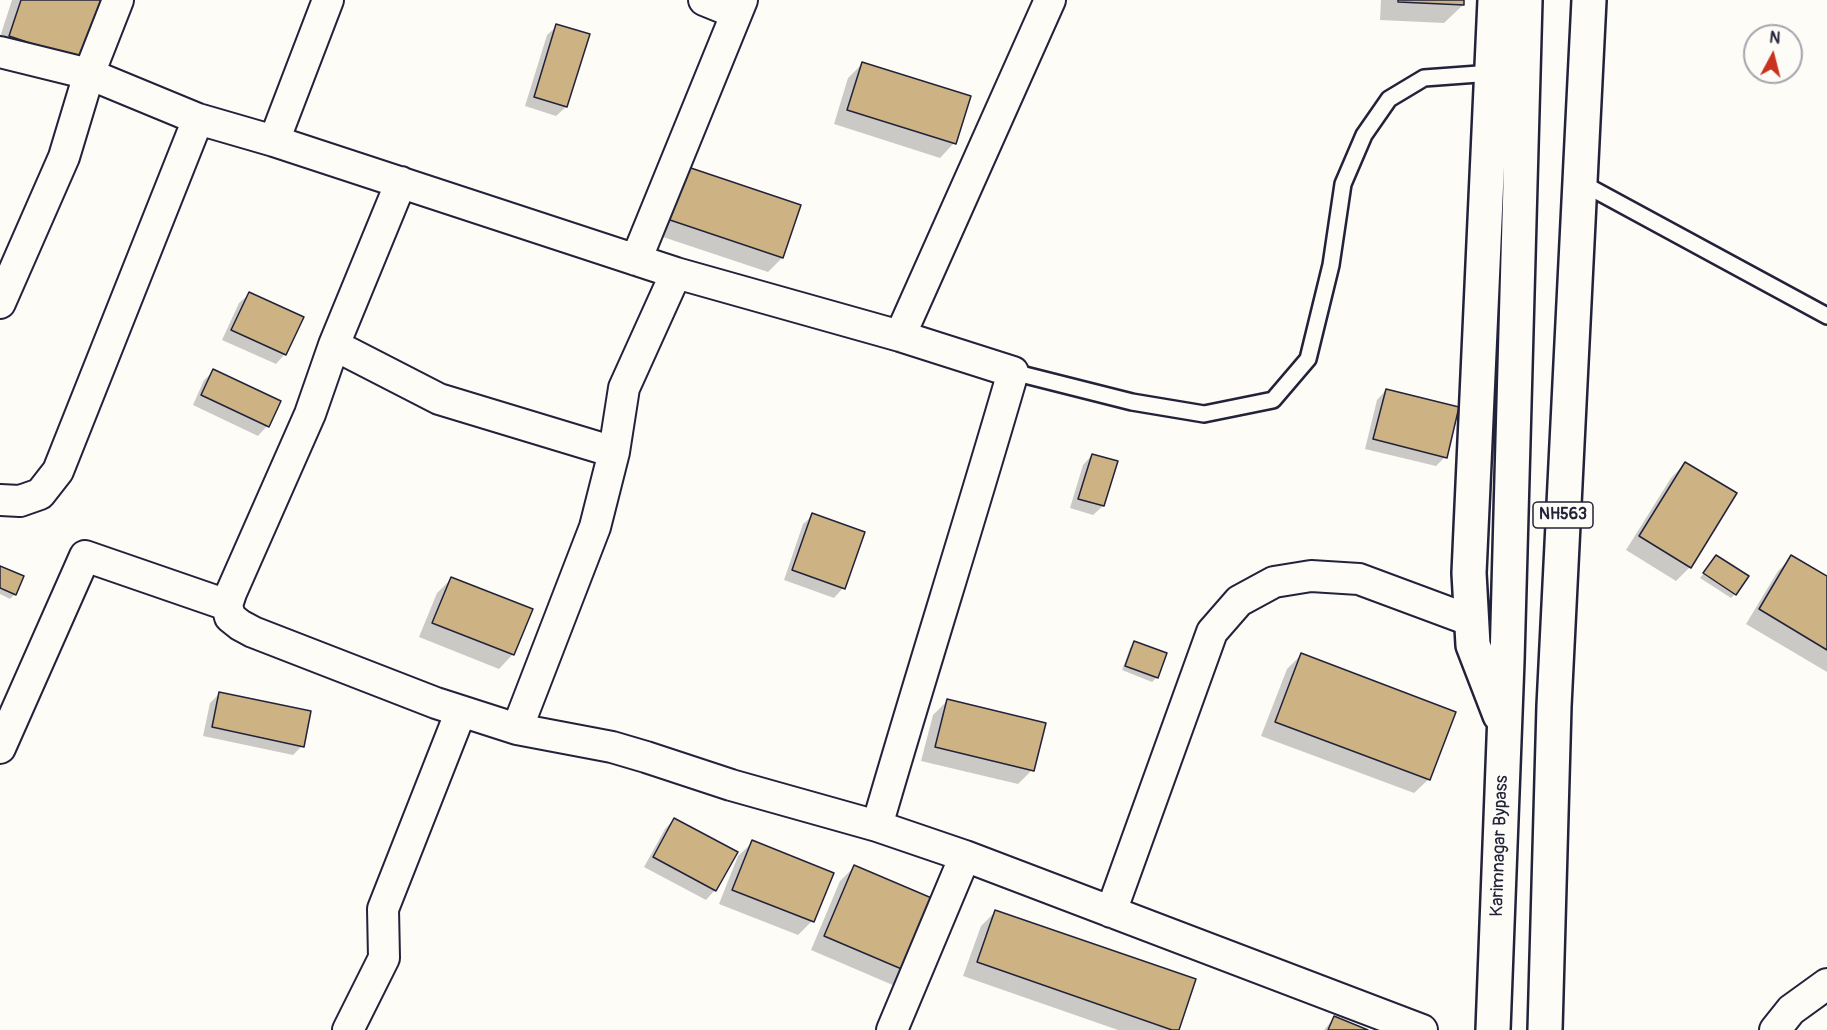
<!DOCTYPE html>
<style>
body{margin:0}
#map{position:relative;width:1827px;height:1030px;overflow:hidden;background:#fdfcf7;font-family:Pangolin,sans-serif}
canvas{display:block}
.north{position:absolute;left:1743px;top:24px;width:60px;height:60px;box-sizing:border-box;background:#fdfcf7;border:2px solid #a5a5ac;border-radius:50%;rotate:7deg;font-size:16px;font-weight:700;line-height:24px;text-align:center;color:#22223b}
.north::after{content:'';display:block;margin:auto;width:21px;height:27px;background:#c8321e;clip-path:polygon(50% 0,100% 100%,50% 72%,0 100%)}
</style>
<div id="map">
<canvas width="1827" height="1030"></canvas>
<div class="north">N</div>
</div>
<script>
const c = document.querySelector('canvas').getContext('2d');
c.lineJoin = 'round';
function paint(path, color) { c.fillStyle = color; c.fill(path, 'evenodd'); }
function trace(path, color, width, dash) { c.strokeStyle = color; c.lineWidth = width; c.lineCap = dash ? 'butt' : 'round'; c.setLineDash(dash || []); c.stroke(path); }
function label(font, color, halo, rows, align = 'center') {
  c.font = font + ' Pangolin,sans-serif'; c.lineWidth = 4.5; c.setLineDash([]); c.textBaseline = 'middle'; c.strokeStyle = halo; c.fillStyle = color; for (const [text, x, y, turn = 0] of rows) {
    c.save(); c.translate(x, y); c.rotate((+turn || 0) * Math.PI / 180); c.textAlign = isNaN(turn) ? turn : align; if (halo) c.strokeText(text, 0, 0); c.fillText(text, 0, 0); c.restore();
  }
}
paint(new Path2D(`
 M12 0H99L66 73 0 52V37Z
 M1381 0H1463V5L1444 23 1380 20Z
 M557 26 566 107 556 116 525 106 547 35Z
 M863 63 954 143 940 158 834 124 848 78Z
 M668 181 799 206 782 258 768 272 651 233Z
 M249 294 285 354 276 364 222 340 239 303Z
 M214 371 279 402 267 426 258 436 193 405 204 380Z
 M1386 390 1445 457 1436 466 1365 449 1377 400Z
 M1092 455 1116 462 1103 506 1093 515 1070 508 1083 465Z
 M1685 463 1690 567 1676 581 1626 550 1671 478Z
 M813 515 843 588 834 598 784 580 803 524Z
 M1716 557 1735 594 1731 598 1700 578Z
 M1792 557 1827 578V672L1746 624 1778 571Z
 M0 567 15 594 10 599 0 594Z
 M451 579 513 654 499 669 419 637 437 593Z
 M1134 643 1157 677 1152 682 1122 670 1130 648Z
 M1301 655 1429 779 1414 793 1261 736 1287 669Z
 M220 693 302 746 293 755 203 736 210 703Z
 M947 701 1032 770 1018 784 921 761 933 715Z
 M674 819 715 890 706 900 644 867 665 829Z
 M753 842 812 921 798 935 719 904 738 856Z
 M855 866 939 903 895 986 811 950 840 881Z
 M995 912 1177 1030H1118L963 976 981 926Z
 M1334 1018 1364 1030H1324Z`), '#0003');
const building = new Path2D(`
 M21 0H101L81 60 9 36Z
 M1398 0H1464V5L1398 2Z
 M556 24 590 34 567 107 534 97Z
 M862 62 971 96 956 144 847 110Z
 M682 165 801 205 783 258 664 218Z
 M249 292 304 317 286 355 231 330Z
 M213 369 281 401 269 427 201 395Z
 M1386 389 1459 407 1447 458 1373 439Z
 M1092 454 1118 461 1104 506 1078 499Z
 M1685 462 1737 493 1691 568 1639 536Z
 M812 513 865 532 845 589 792 570Z
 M1716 555 1749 576 1736 595 1703 573Z
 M1791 555 1827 576V650L1759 609Z
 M0 566 24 576 16 595 0 588Z
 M451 577 533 609 514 655 432 623Z
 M1134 641 1167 653 1158 678 1125 666Z
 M1301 653 1456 712 1430 780 1275 722Z
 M219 692 311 711 304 747 212 727Z
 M947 699 1046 723 1034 771 935 747Z
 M674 818 738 852 716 891 653 857Z
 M752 840 834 873 814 922 732 890Z
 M854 865 941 902 911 973 824 936Z
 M995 910 1196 979 1179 1030H1172L977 962Z
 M1334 1016 1368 1030H1328Z`);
paint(building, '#cdb283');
trace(building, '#22223b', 1.5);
const service = new Path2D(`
 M1580 182 1827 316
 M1013 372 1132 402 1204 414 1273 400 1308 359 1331 265 1343 184 1364 135 1389 99 1424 78 1492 73`);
const minor = new Path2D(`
 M704 0 736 13
 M0 52 89 74 198 119 274 141 676 273 900 336 1013 372C969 524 921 674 877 826L965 856 1422 1030
 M274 141 328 0
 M401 182 334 345 310 414 231 593 227 605 230 617 240 625 253 632 436 703 517 729 612 747 646 757 731 785 877 826
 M636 260 742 0
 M0 303 64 157 89 74 118 0
 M900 336 1050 0
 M334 345 439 399 614 452
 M0 500 20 501 40 494 58 471 198 119
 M517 729 595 527 614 452 624 388 676 273
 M0 748 85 556 227 605
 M1111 912 1212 632 1239 601 1274 582 1311 576 1359 579 1472 621
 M348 1030 384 958 383 909 461 711
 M892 1030 965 856
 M1775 1030 1791 1010 1827 984`);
const trunk = new Path2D(`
 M1495 0 1469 573 1473 645 1500 715
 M1493 1030 1507 661 1525 0
 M1545 1030 1554 706 1589 0`);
trace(service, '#22223b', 20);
trace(minor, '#22223b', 34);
trace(trunk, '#22223b', 38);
trace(service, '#fdfcf7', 15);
trace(minor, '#fdfcf7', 30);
trace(trunk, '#fdfcf7', 33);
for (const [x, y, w] of [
 [1563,515,60]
]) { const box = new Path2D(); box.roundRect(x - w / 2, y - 13, w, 26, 4.5); c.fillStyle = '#fdfcf7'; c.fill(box); trace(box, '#22223b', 1.5); }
label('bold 16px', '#22223b', null, [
 ["NH563",1563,515]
]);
label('18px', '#22223b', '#fdfcf7', [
 ["Karimnagar Bypass",1500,846,-88]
]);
</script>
